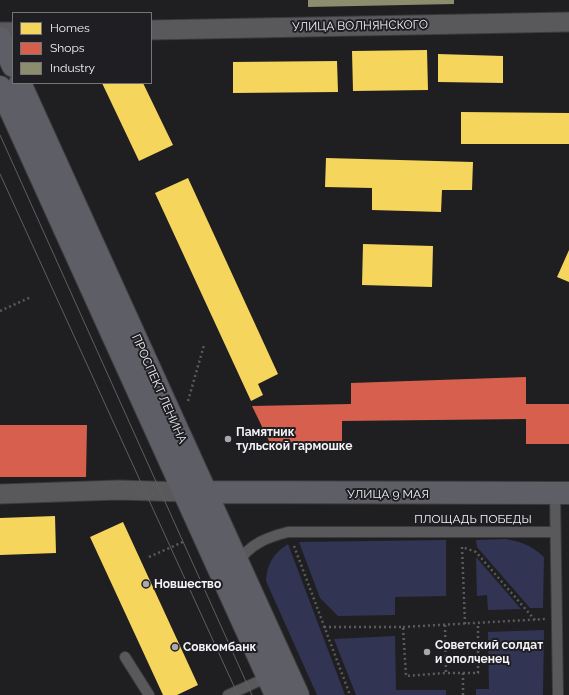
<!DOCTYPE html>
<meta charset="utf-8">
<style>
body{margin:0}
#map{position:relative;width:569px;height:695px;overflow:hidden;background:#1f1f22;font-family:Raleway,sans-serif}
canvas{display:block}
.legend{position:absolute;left:12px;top:12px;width:140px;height:72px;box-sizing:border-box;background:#1e1e23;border:1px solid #737378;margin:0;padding:5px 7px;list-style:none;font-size:12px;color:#f3f3f7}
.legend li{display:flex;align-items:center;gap:8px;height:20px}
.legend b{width:20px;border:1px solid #737378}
</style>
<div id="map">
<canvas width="569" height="695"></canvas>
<ul class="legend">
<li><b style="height:11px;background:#f6d55c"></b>Homes</li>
<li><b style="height:11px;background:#d6604d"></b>Shops</li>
<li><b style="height:11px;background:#8c8c6e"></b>Industry</li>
</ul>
</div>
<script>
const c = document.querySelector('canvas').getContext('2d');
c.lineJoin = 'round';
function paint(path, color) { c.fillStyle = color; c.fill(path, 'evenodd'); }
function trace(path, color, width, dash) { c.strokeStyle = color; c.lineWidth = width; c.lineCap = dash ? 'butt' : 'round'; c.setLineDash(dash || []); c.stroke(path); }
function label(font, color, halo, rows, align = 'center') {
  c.font = font + ' Raleway,sans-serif'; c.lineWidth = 4; c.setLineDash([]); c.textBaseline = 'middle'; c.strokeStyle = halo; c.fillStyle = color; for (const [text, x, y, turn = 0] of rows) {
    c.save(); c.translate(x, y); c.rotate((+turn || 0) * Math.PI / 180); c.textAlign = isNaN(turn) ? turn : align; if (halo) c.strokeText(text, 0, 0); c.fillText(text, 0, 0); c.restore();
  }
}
paint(new Path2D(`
 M506 539C522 542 532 546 544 557L543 608H530L477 547 476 540Z
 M446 540V596L395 597V615L338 616 320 598 299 542Z
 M288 544 345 695H317L266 581C267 564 273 554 288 544Z
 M476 557 521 609 488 610 487 595 477 596Z
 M544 630 543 695H476V689H489L488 632Z
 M395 636 396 690H446V695H356L334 639Z`), '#323454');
paint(new Path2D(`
 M427 50 428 90 353 91 352 51Z
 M438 54 503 56V83L438 82Z
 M337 61 338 92 233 93V62Z
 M102 83H143L173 145 139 161Z
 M461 112 569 113V144H461Z
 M326 158 473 162 472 190H442L441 212 372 210V188L325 187Z
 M188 178 278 374 258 384 263 395 251 401 155 193Z
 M363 244 433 246 432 287 362 285Z
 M569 250V282L557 277Z
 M55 516 56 553 0 555V518Z
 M123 522 198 685 177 695H163L90 537Z`), '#f6d55c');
paint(new Path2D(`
 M526 377V404H569V444H526V419L342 421V441L270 443 252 406 351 404V383Z
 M0 425H87L86 477H0Z`), '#d6604d');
paint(new Path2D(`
 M308 0H454V4L308 7Z`), '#8c8c6e');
const service = new Path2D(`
 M555 493 558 695
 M238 563C249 544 268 537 288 532H555
 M125 657 149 695
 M228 695 268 677`);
const minor = new Path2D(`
 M151 30 569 22
 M0 32H13
 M0 494 119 490 185 492`);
const primary = new Path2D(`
 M0 38 13 66
 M20 83 298 695
 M0 87 276 695
 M194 492 569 493`);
trace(service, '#3b3b3e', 12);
trace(minor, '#3b3b3e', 21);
trace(primary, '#3b3b3e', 24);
trace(new Path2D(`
 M0 311 31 297
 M188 401 204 345
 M294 546 350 695
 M149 557 185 541
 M465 624 462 547 476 552 535 620
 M445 625 446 673H478V623
 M324 627H403L406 676 446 673
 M403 627 545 619
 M463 673V695`), '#5b5b5e', 2.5, [2, 3]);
trace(service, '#59595b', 10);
trace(minor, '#59595b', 19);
trace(primary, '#5e5f66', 22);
trace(new Path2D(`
 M0 135 252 695
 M0 174 238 695`), '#5f5f61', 1);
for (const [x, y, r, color] of [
 [228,439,4,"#a9a9ac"],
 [146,584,4,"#a9a9ac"],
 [175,647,4,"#a9a9ac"],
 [427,652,4,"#a9a9ac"]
]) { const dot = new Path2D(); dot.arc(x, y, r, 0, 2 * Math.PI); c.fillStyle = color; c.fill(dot); trace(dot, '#1e1e23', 1.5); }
label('12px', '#f3f3f7', '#1e1e23', [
 ["УЛИЦА ВОЛНЯНСКОГО",360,26,-1],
 ["ПРОСПЕКТ ЛЕНИНА",159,389,66],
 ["УЛИЦА 9 МАЯ",388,494],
 ["ПЛОЩАДЬ ПОБЕДЫ",473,519]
]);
label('bold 12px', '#f3f3f7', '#1e1e23', [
 ["Памятник",236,432],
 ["тульской гармошке",236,446],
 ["Новшество",154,584],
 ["Советский солдат",435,645],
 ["и ополченец",435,659],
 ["Совкомбанк",183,647]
], 'left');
</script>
